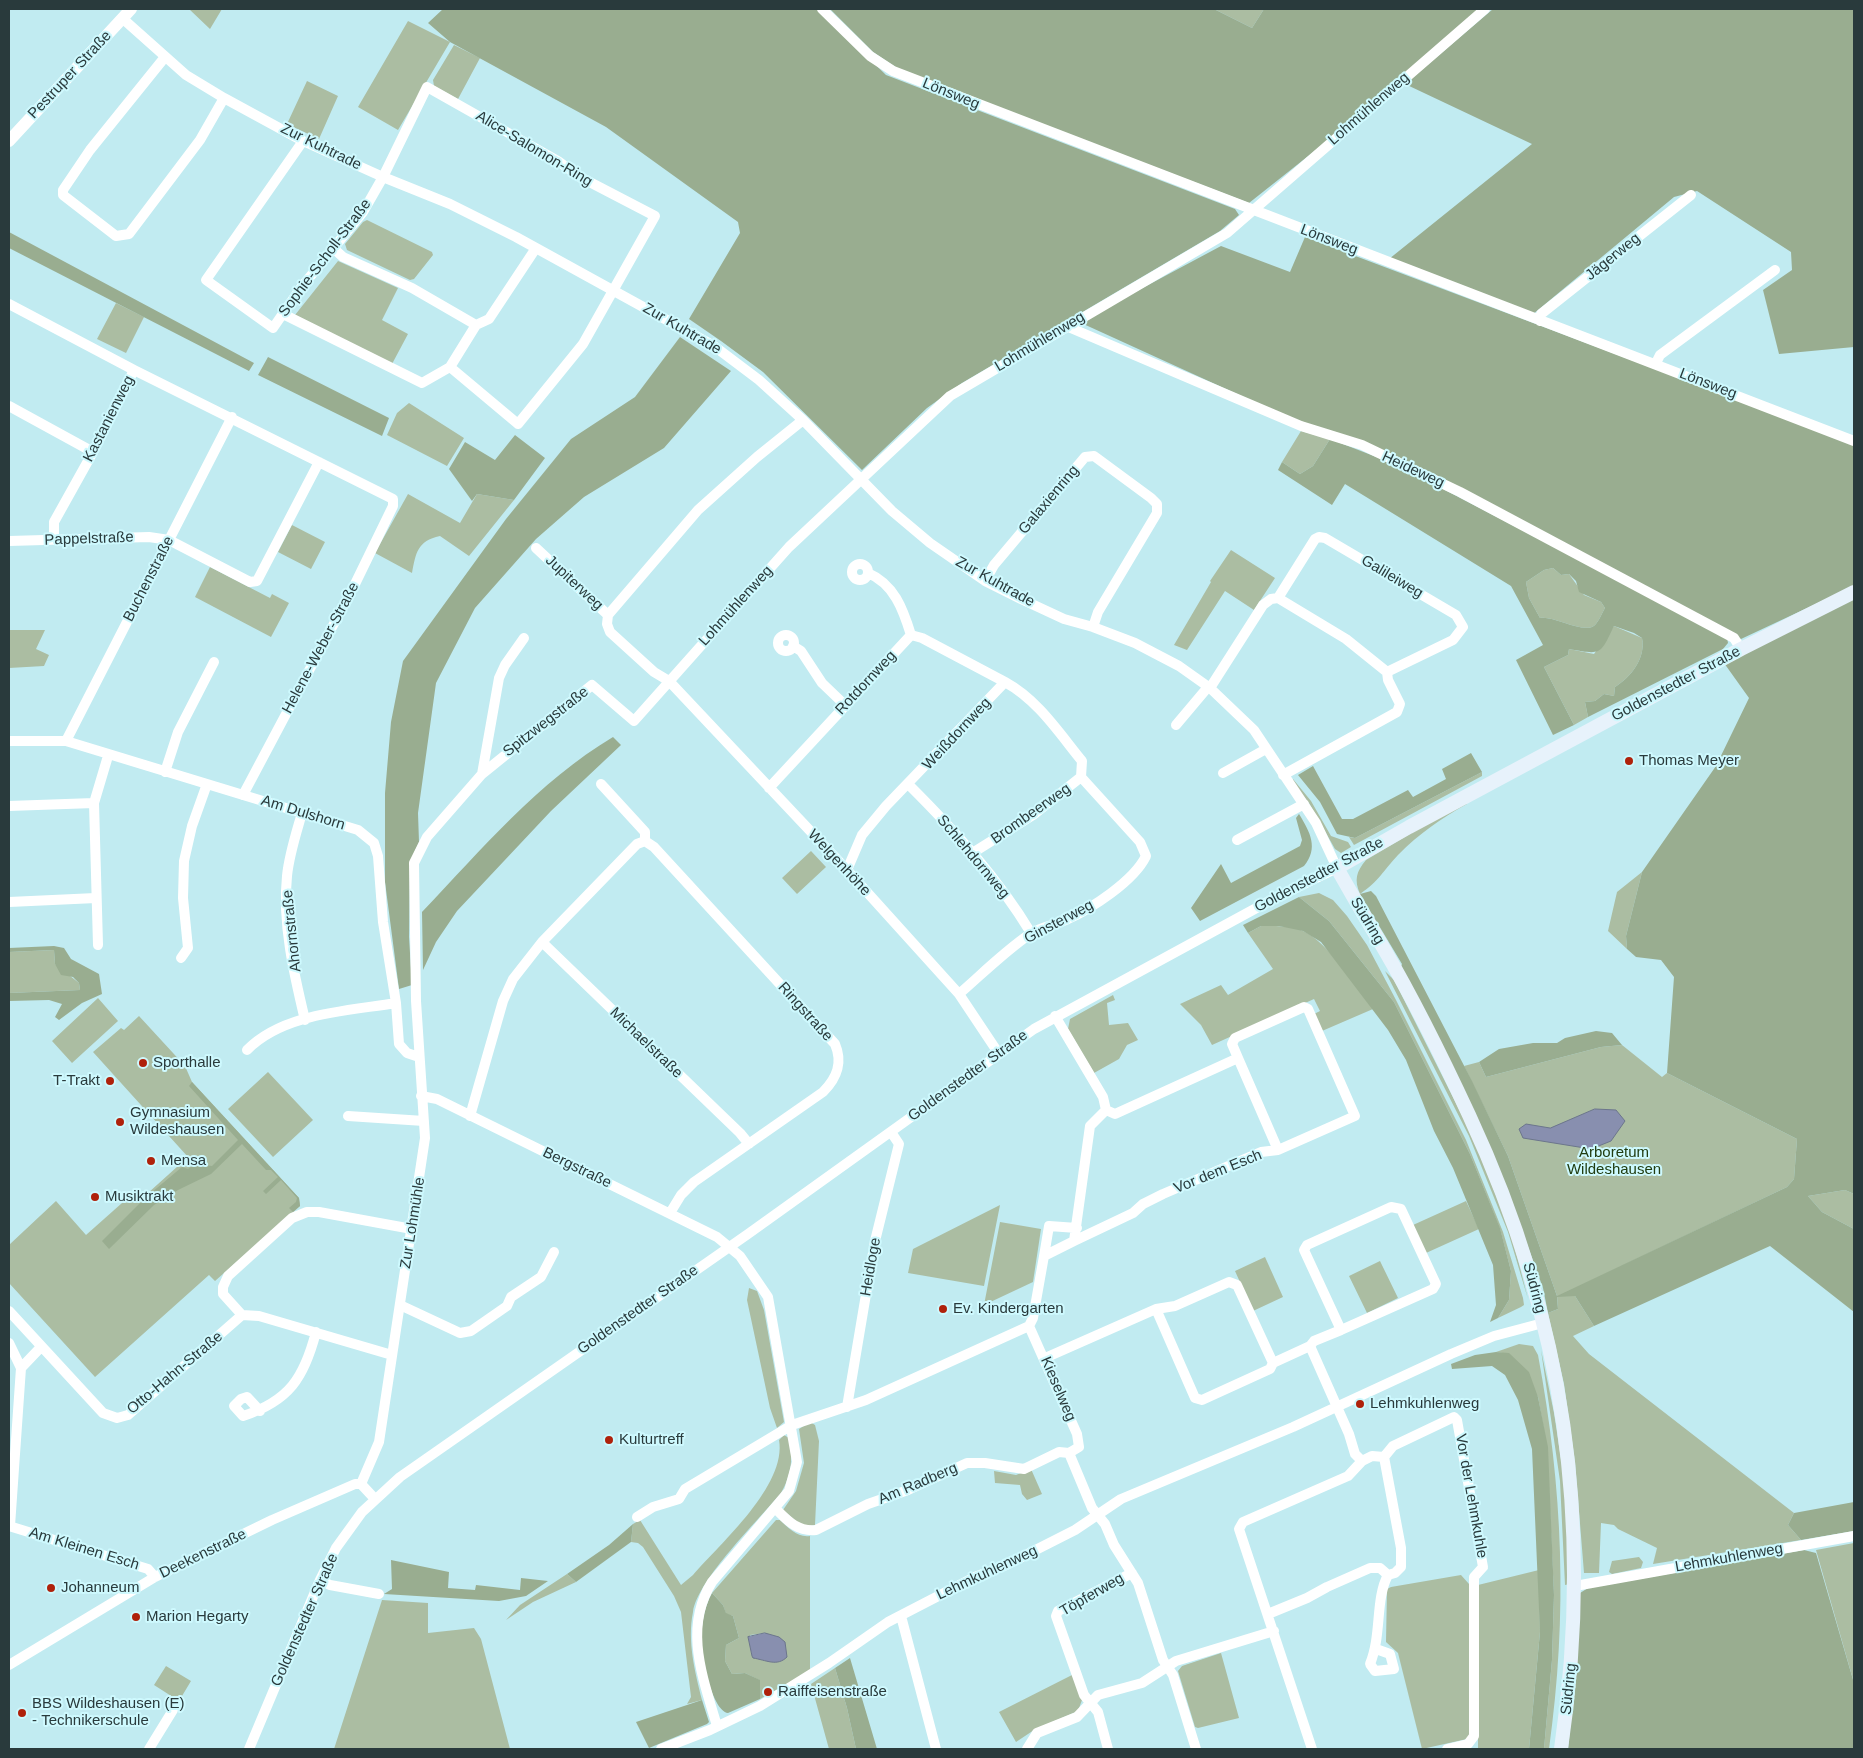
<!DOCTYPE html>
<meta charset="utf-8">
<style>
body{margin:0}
#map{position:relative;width:1863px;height:1758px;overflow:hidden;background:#c1ebf1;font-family:Arial,sans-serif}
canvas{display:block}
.frame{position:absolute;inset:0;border:10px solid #293a3c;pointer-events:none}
</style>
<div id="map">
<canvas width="1863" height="1758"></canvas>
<div class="frame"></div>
</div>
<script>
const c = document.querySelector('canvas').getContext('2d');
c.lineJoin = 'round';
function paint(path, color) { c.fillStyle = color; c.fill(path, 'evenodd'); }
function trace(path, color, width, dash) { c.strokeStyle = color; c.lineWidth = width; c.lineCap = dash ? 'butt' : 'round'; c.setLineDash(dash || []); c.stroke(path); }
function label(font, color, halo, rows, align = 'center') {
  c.font = font + ' Arial,sans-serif'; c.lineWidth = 4; c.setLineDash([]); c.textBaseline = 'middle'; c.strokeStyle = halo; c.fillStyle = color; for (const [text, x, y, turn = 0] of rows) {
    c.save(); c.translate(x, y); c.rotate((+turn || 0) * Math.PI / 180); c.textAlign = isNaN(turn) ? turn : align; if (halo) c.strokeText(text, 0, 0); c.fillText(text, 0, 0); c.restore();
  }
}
paint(new Path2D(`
 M189 9H222L210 29Z
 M1214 9H1264L1252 28Z
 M408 21 450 42 398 130 358 107Z
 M454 45 480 58 458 99 434 86 433 80Z
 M307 81 338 96 319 139 287 124Z
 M367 220 432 252 433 255 414 279 410 280 347 250 345 244 363 222Z
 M338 261 398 288 382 320 408 334 392 364 295 315Z
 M116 303 144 317 126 353 97 339Z
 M409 403 464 438 447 466 387 435 397 413Z
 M1301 431 1330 439 1313 466 1300 474 1282 462Z
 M408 494 460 523 477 494 514 500 469 556 440 536C417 541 416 553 412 573L375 553Z
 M292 525 325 542 311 569 278 552Z
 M1231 550 1275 578 1254 610 1225 591 1187 650 1174 645 1211 582 1210 581Z
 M210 567 270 598 272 594 289 603 271 637 195 597Z
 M1553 568 1561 575 1569 574 1584 595 1601 602 1605 608C1602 613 1599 621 1595 625 1585 635 1553 615 1540 618L1529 598 1526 582 1544 570Z
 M1614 626 1642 638C1646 658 1631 677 1615 687L1614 696 1604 694 1595 701 1585 702 1588 717 1574 725 1544 667 1568 655 1569 649 1594 654Z
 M9 630H45L36 649 49 655 44 666 9 668Z
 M1482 772V776L1354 845 1349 837 1355 838Z
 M1293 779 1311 801 1331 836 1348 842 1351 847 1341 853 1335 849 1309 803 1292 782Z
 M1462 803 1467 804C1440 819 1420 833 1398 855 1383 871 1379 881 1360 894 1354 880 1356 872 1366 860Z
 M811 851 826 867 797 894 782 878Z
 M1642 872 1626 936 1627 949 1608 931 1617 892Z
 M1319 893 1333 900 1347 916 1367 945 1396 1000 1466 1140 1503 1232 1523 1298 1524 1305 1521 1307 1498 1318 1509 1300 1511 1271 1500 1229 1470 1154 1394 1002 1329 921 1299 897Z
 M1261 926C1275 926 1291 925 1303 931 1327 941 1356 987 1373 1009L1322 1031 1314 1014 1320 1011 1314 999 1212 1045 1201 1025 1180 1004 1221 985 1228 995 1273 969 1248 933Z
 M54 950 55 964 79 983 80 990 9 993V952Z
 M1385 971 1394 980 1472 1135 1511 1233 1528 1299 1508 1232 1469 1136Z
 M1113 995 1115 1000 1107 1003 1109 1025 1128 1023 1138 1040 1127 1045 1119 1059 1094 1073 1068 1029 1070 1019Z
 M98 998 118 1021 72 1063 52 1041Z
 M139 1016 185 1066 192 1082 299 1198 300 1206 215 1281 209 1275 95 1377 9 1283V1245L56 1201 86 1235 131 1195 138 1202 188 1157 93 1052 121 1028 124 1030Z
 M1622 1045 1662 1077 1667 1073 1797 1139 1794 1179 1787 1187 1559 1296H1575L1594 1326 1573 1336 1589 1354 1794 1513 1788 1525 1801 1540 1653 1564 1657 1548 1618 1529 1614 1525 1601 1523 1599 1573H1584L1575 1462 1564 1384 1548 1313 1558 1309 1557 1296 1508 1156 1464 1066 1479 1062 1486 1077 1601 1047Z
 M268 1072 313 1120 273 1157 228 1109Z
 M1845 1190 1854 1194V1229L1822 1212 1808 1196Z
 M1466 1201 1479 1229 1426 1253 1413 1225Z
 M1000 1205 984 1286 908 1273 913 1249Z
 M1000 1222 1041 1229 1033 1282 984 1305Z
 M1265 1257 1283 1297 1253 1311 1235 1271Z
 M1380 1261 1398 1298 1367 1313 1349 1276Z
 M749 1288 757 1291 764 1310 784 1422 777 1428 770 1408 747 1300Z
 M1519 1344 1533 1346 1538 1355C1563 1489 1568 1614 1549 1749H1544L1552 1660 1554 1595 1547 1447 1538 1397 1509 1354 1496 1352Z
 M1541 1350 1554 1413 1566 1492 1570 1584 1565 1585 1560 1481Z
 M810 1422 815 1425 819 1441 815 1525 803 1527 783 1510 796 1491 804 1463 799 1429Z
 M784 1435 789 1438C793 1459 792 1474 781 1493 758 1521 698 1579 693 1612 687 1641 695 1672 702 1700L687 1704 691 1697 681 1612 674 1596 643 1547 638 1543 631 1542 633 1524 640 1520 681 1585 693 1575C721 1543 787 1485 779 1440Z
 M1031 1469 1042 1494 1027 1500 1022 1494 1020 1485 995 1483 994 1471 1016 1475Z
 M776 1520H780C788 1528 798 1538 810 1536V1671L760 1699 759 1680 745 1673 732 1674 725 1661 726 1645 739 1638 733 1616 726 1614 723 1605 712 1593ZM765 1633 768 1661 752 1656 750 1635Z
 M1854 1543V1683L1816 1550Z
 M1639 1557 1643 1562 1641 1568 1612 1574 1609 1572 1612 1561Z
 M1539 1570 1540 1632 1529 1749H1478V1585Z
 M567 1574 576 1582 533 1602 506 1620 520 1605Z
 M1461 1575 1469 1584 1470 1736 1467 1739 1422 1749 1398 1653 1386 1642 1387 1589 1391 1587Z
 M382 1600 428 1603V1633L474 1628 481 1639 510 1749H334Z
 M1221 1653 1239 1718 1198 1728 1195 1727 1178 1671 1182 1666Z
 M166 1666 191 1681 179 1701 154 1685Z
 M835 1668 847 1708 856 1749H829L811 1684Z
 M1072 1675 1082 1700 1078 1711 1034 1730 1016 1742 999 1712Z`), '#abbda2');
paint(new Path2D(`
 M443 9H818L886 75 1235 209 1239 215 1220 231 962 383 927 408 862 470 763 372 721 341 689 319 740 233 738 222 606 127 450 42 428 23Z
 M830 9H1214L1252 28 1264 9H1479L1341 130 1249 203 900 70 873 52Z
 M1493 9H1854V347L1779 354 1763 290 1792 270 1791 252 1697 191 1674 197 1532 315 1389 259 1532 144 1405 84Z
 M9 232 254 363 249 371 9 248Z
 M1305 237 1854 444V586L1741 639 1460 490 1305 425 1079 322 1221 246 1290 272Z
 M680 337 731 371 664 448 584 497 536 539 475 608 436 683 418 813 419 842 410 862 409 937 412 985 399 989 385 882V793L391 722 403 661 506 519 571 439 635 397Z
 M268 357 389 418 382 436 258 375Z
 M515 435 545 458 514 500 477 494 472 501 449 469 465 442 495 460Z
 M1330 439 1397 465 1727 637 1728 643 1723 649 1588 717 1585 702 1595 701 1604 694 1614 696 1615 687C1631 677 1646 658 1642 638L1634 633 1614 626C1600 655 1602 655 1569 649L1568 655 1544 667 1574 725 1553 735 1516 660 1543 645 1511 586 1345 484 1332 505 1278 470 1282 462 1300 474 1313 466ZM1553 568 1561 575 1569 574 1576 581 1579 592 1601 602 1605 608C1602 613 1599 621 1595 625 1585 635 1553 615 1540 618L1529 598 1526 582 1544 570Z
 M1854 596V1194L1845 1190 1808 1196 1822 1212 1854 1229V1312L1770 1246 1594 1326 1575 1296 1557 1297 1558 1309 1548 1313 1543 1288 1507 1189 1400 969 1402 964 1360 894 1371 891 1376 896 1472 1081 1508 1156 1557 1296 1787 1187 1794 1179 1797 1139 1667 1073 1674 977 1661 960 1636 957 1627 949 1626 936 1642 872 1716 766 1749 698 1724 663Z
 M613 737 621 745 551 811 457 911 436 942 423 970 422 912C482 849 538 782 613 737Z
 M1471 753 1482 772 1355 838 1337 834 1320 802 1298 775 1313 766 1342 819H1353L1408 790 1413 797 1446 779 1442 769Z
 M1299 814C1310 832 1319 848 1304 866L1200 921 1191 908 1221 864 1231 883 1300 846 1302 840 1296 818Z
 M1299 897 1329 921 1394 1002 1470 1154 1500 1228 1511 1271 1509 1300 1498 1318 1490 1322 1496 1305 1493 1265 1453 1168 1434 1131 1406 1060 1388 1030 1321 942 1303 931 1279 926H1261L1248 933 1243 925Z
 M54 946 64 948 71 959 99 974 102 994 82 1003 59 1020 55 1017 62 1004 49 1000 9 1001V993L80 990 79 983 73 977 61 975 55 964 54 950 9 952V948Z
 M1596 1031 1612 1033 1622 1045 1601 1047 1486 1077 1479 1062 1499 1049 1533 1043H1557L1565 1038Z
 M192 1082 299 1198 300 1206 293 1212 289 1208 296 1202 297 1198 281 1180 266 1194 263 1191 278 1177 271 1170H266L242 1144 211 1174 178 1190 154 1205 109 1249 102 1241 145 1198 182 1167 188 1169 195 1164 212 1166 238 1140 189 1086Z
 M1496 1352 1509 1353 1529 1372 1538 1397 1548 1447 1554 1595 1552 1660 1544 1749H1529L1540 1632 1532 1449 1518 1400 1505 1375 1492 1366 1452 1369 1451 1364 1475 1355Z
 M1854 1502V1531L1801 1540 1788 1525 1794 1513Z
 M633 1524 631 1542 576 1582 567 1574 609 1545Z
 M1804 1550 1816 1553 1854 1683V1749H1568L1576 1670 1580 1593 1588 1588Z
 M391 1560 449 1572 448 1588 475 1590 476 1585 520 1590 521 1578 548 1581 526 1596 499 1601 384 1594 392 1589Z
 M712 1593 723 1605 726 1613 733 1616 739 1638 726 1645 725 1661 732 1674 745 1673 760 1680V1699L728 1713C712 1711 700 1653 701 1639 702 1622 704 1608 712 1593Z
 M850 1658 877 1749H856L847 1708 835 1668Z
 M702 1700 709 1722 707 1724 649 1748 636 1722Z`), '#99ad90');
const water = new Path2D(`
 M1595 1109 1616 1110 1625 1121 1611 1141 1591 1149 1523 1138 1519 1129 1526 1124 1550 1128Z
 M765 1633 779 1637 785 1642 787 1657C777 1667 766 1660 753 1658L752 1656 748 1637Z`);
paint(water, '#888faf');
trace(water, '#6c768c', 1);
trace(new Path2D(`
 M822 9 870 56 893 71 1854 441
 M122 18 186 75 224 98 303 141 383 177 450 204 516 237 714 346 759 380 803 420 892 511 930 543 985 581 1021 599 1064 619 1093 627 1135 643 1179 666 1210 688 1254 730 1316 823 1337 868 1273 899 1034 1029 748 1234 400 1477 362 1512 336 1548 320 1580 249 1749
 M165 57 90 150 63 190V195L116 236 129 234 200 140 224 98
 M303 141 206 280 273 328 300 289 363 212 383 177 427 87 558 161 580 177 655 216 583 344 518 424 450 367 476 325 489 319 536 248
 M333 248 343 257 412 288 476 325
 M9 304 134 370
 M283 314 422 383 450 367
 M1540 321 1541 314 1691 195
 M1066 326 1301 426 1362 445 1460 492 1734 638 1741 649
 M1656 363 1660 355 1775 270
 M9 406 93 452
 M54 540V522L93 452 134 370 393 499V506L355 584 243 795
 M9 541 149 537 169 540 250 582 257 581 319 462
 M536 548 608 615 607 624 610 632 654 672 669 681 847 870 959 994 999 1054
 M852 572a8 8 0 1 1 16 0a8 8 0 1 1-16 0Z
 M985 581 994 565 1085 457 1094 456 1151 498 1157 504V513L1098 612 1093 627
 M1278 598 1346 639 1387 672
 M608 615 698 510 757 457 803 420
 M778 643a8 8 0 1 1 16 0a8 8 0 1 1-16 0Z
 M793 646 801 651 822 683 846 706
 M1210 688 1263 605 1271 599 1278 598 1315 539 1319 537 1325 538 1456 615 1463 627 1453 640 1387 672 1388 680 1400 704 1397 712 1283 775
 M1176 725 1208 687
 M9 741H66L358 830 374 843 378 856 383 922 396 1003 399 1044 407 1053 419 1057
 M66 741 232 417
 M165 772 178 732 214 662
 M1223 773 1266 749
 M482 774 499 678 505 665 524 638
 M601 784 645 832V841
 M909 785C955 831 997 877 1031 933
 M769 788 911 635C903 609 894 584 868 573
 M9 806 94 803
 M302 813C296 834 289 855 287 876 282 923 294 974 305 1020
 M1237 840 1304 804
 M645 841 654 847 835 1044C843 1063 837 1078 823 1092L694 1182 681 1195 670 1213
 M974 852 1033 815 1081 777 1082 761C1059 733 1038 700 1005 682
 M847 870 862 835 886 806 1005 682 922 638 911 635
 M9 902 96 898
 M542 942 740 1133 749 1144
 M98 945 94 803 108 756
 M181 958 188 948 183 898 184 861 192 826 207 784
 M959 994C982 974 1005 951 1030 934 1040 927 1055 925 1066 920 1091 909 1134 881 1146 856L1140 842 1081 777
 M247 1050C283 1013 348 1011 396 1003
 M1238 1058 1232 1044 1235 1038 1304 1007 1308 1009 1355 1116 1278 1150
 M421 1096 437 1099 717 1237 740 1256 768 1297 797 1462 789 1491 712 1582C683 1628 703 1678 717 1726
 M348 1116 424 1121
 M470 1116 503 1001 513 979 542 942 637 844 645 841
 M1074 1241 1133 1213 1143 1204 1163 1194 1261 1152 1278 1150 1238 1058 1115 1114 1106 1110
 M1044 1256 1049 1226 1077 1228
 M400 1305 460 1333 471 1331 507 1306 511 1297 541 1277 554 1252
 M1156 1309 1195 1398 1202 1400 1270 1369 1273 1363 1310 1346
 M9 1311 103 1413 117 1418 128 1415 242 1315 259 1316 392 1355
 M242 1315 223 1294V1287L228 1276 292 1218 307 1212H319L412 1229
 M1029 1326 1077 1434 1079 1447 1069 1453 1092 1508 1105 1524 1114 1545 1138 1583 1163 1660 1173 1675 1196 1749
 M1029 1326 1033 1318 1044 1256 1074 1241 1090 1126 1106 1110 1103 1097 1055 1016
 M1341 1330 1433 1289 1436 1284 1401 1209 1391 1207 1307 1245 1304 1250 1341 1330 1314 1341 1310 1346 1349 1434 1355 1454 1362 1461
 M9 1343 21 1368
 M1045 1358 1156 1309 1175 1306 1229 1282 1237 1285 1273 1363
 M847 1407 875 1241 899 1144 891 1132
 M260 1411 247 1397 241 1399 234 1406 243 1416C289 1401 304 1378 316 1332
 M361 1484 379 1442 425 1138 416 1001 414 863 427 837 482 774 592 685 634 721 789 547 950 396 1227 233 1485 9
 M775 1508C787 1520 797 1532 816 1530L868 1504 908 1490 967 1463H985L1024 1469 1059 1452 1069 1453
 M637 1517 653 1507 679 1499 685 1489 792 1425 866 1400 1029 1326
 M9 1526 148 1569 155 1577
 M10 1526 21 1368 41 1347
 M320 1580 330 1585 379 1594
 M1575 1586 1854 1536
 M1268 1614 1307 1598 1327 1587 1370 1568H1380L1388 1575
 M901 1616 936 1749
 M1376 1649 1390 1654 1394 1669 1375 1671 1370 1664C1382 1635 1375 1599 1388 1575L1395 1573 1401 1567V1548L1384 1457
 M9 1665 155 1577 272 1520 355 1484H361L375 1499
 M149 1749 173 1710
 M661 1749 710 1730 760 1706 829 1663 888 1622 975 1577 1006 1565 1075 1530 1121 1499 1293 1427 1451 1354 1494 1336 1543 1323
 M1027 1749 1037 1733 1077 1717 1098 1695 1142 1683 1176 1661 1274 1631
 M1108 1749 1098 1712 1084 1695 1056 1616 1058 1611 1132 1573
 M1312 1749 1239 1529 1243 1522 1348 1476 1362 1461 1372 1456 1384 1457 1393 1446 1454 1417 1457 1420 1483 1567 1474 1577V1736L1468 1744 1447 1749`), '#fff', 10);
trace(new Path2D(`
 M9 141 131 9`), '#fff', 12);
trace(new Path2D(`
 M1561 1749C1594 1525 1565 1321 1469 1115 1443 1059 1415 1002 1384 949 1368 922 1352 895 1337 868L1409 827 1741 649 1854 592`), '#e7f2fb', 14);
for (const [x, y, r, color] of [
 [1629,761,5,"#af210b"],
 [143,1063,5,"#af210b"],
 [110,1081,5,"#af210b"],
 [120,1122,5,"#af210b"],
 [151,1161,5,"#af210b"],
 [95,1197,5,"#af210b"],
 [943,1309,5,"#af210b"],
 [1360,1404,5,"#af210b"],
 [609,1440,5,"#af210b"],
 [51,1588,5,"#af210b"],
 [136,1617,5,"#af210b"],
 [768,1692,5,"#af210b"],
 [22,1713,5,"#af210b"]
]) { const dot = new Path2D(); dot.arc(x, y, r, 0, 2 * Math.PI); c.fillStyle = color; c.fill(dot); trace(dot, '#cef9fe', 2); }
label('15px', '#293a3c', '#cef9fe', [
 ["Pestruper Straße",70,75,-47],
 ["Lönsweg",951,94,22],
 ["Lohmühlenweg",1369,109,-41],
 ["Zur Kuhtrade",321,147,26],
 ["Alice-Salomon-Ring",534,149,31],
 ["Lönsweg",1329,240,21],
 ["Jägerweg",1613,257,-39],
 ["Sophie-Scholl-Straße",325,258,-53],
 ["Zur Kuhtrade",682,329,30],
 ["Lohmühlenweg",1040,342,-31],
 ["Lönsweg",1708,384,21],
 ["Kastanienweg",109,419,-63],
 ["Heideweg",1413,470,25],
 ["Galaxienring",1049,500,-50],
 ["Pappelstraße",89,539,-2],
 ["Galileiweg",1392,577,31],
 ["Buchenstraße",149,579,-63],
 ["Zur Kuhtrade",995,582,29],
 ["Jupiterweg",574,583,43],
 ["Lohmühlenweg",736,606,-48],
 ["Helene-Weber-Straße",321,648,-62],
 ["Rotdornweg",866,683,-47],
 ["Goldenstedter Straße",1676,684,-28],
 ["Spitzwegstraße",546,722,-38],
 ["Weißdornweg",957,734,-47],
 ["Am Dulshorn",303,813,17],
 ["Brombeerweg",1031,814,-35],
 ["Schlehdornweg",973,857,50],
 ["Welgenhöhe",839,863,47],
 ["Goldenstedter Straße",1319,875,-28],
 ["Südring",1367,921,59],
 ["Ginsterweg",1059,922,-28],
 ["Ahornstraße",292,931,-96],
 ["Ringstraße",805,1012,48],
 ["Michaelstraße",646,1043,44],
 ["Goldenstedter Straße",968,1076,-36],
 ["Bergstraße",577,1168,26],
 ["Vor dem Esch",1218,1172,-22],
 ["Zur Lohmühle",413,1223,-81],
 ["Heidloge",871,1267,-80],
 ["Südring",1534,1288,75],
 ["Goldenstedter Straße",638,1310,-35],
 ["Otto-Hahn-Straße",175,1373,-40],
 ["Kieselweg",1058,1389,67],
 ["Am Radberg",918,1484,-23],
 ["Vor der Lehmkuhle",1471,1496,80],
 ["Am Kleinen Esch",84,1549,17],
 ["Deekenstraße",203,1554,-26],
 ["Lehmkuhlenweg",1729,1558,-10],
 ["Lehmkuhlenweg",987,1573,-25],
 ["Töpferweg",1092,1595,-30],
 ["Goldenstedter Straße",305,1620,-66],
 ["Südring",1569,1689,-84]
]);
label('15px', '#293a3c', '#cef9fe', [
 ["Thomas Meyer",1639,761],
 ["Sporthalle",153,1063],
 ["T-Trakt",100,1081,"right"],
 ["Gymnasium",130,1113],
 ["Wildeshausen",130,1130],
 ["Mensa",161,1161],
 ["Musiktrakt",105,1197],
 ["Ev. Kindergarten",953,1309],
 ["Lehmkuhlenweg",1370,1404],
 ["Kulturtreff",619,1440],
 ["Johanneum",61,1588],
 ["Marion Hegarty",146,1617],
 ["Raiffeisenstraße",778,1692],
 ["BBS Wildeshausen (E)",32,1704],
 ["- Technikerschule",32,1721]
], 'left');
label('15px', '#203c10', '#cef9fe', [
 ["Arboretum",1614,1153],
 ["Wildeshausen",1614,1170]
]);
</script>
